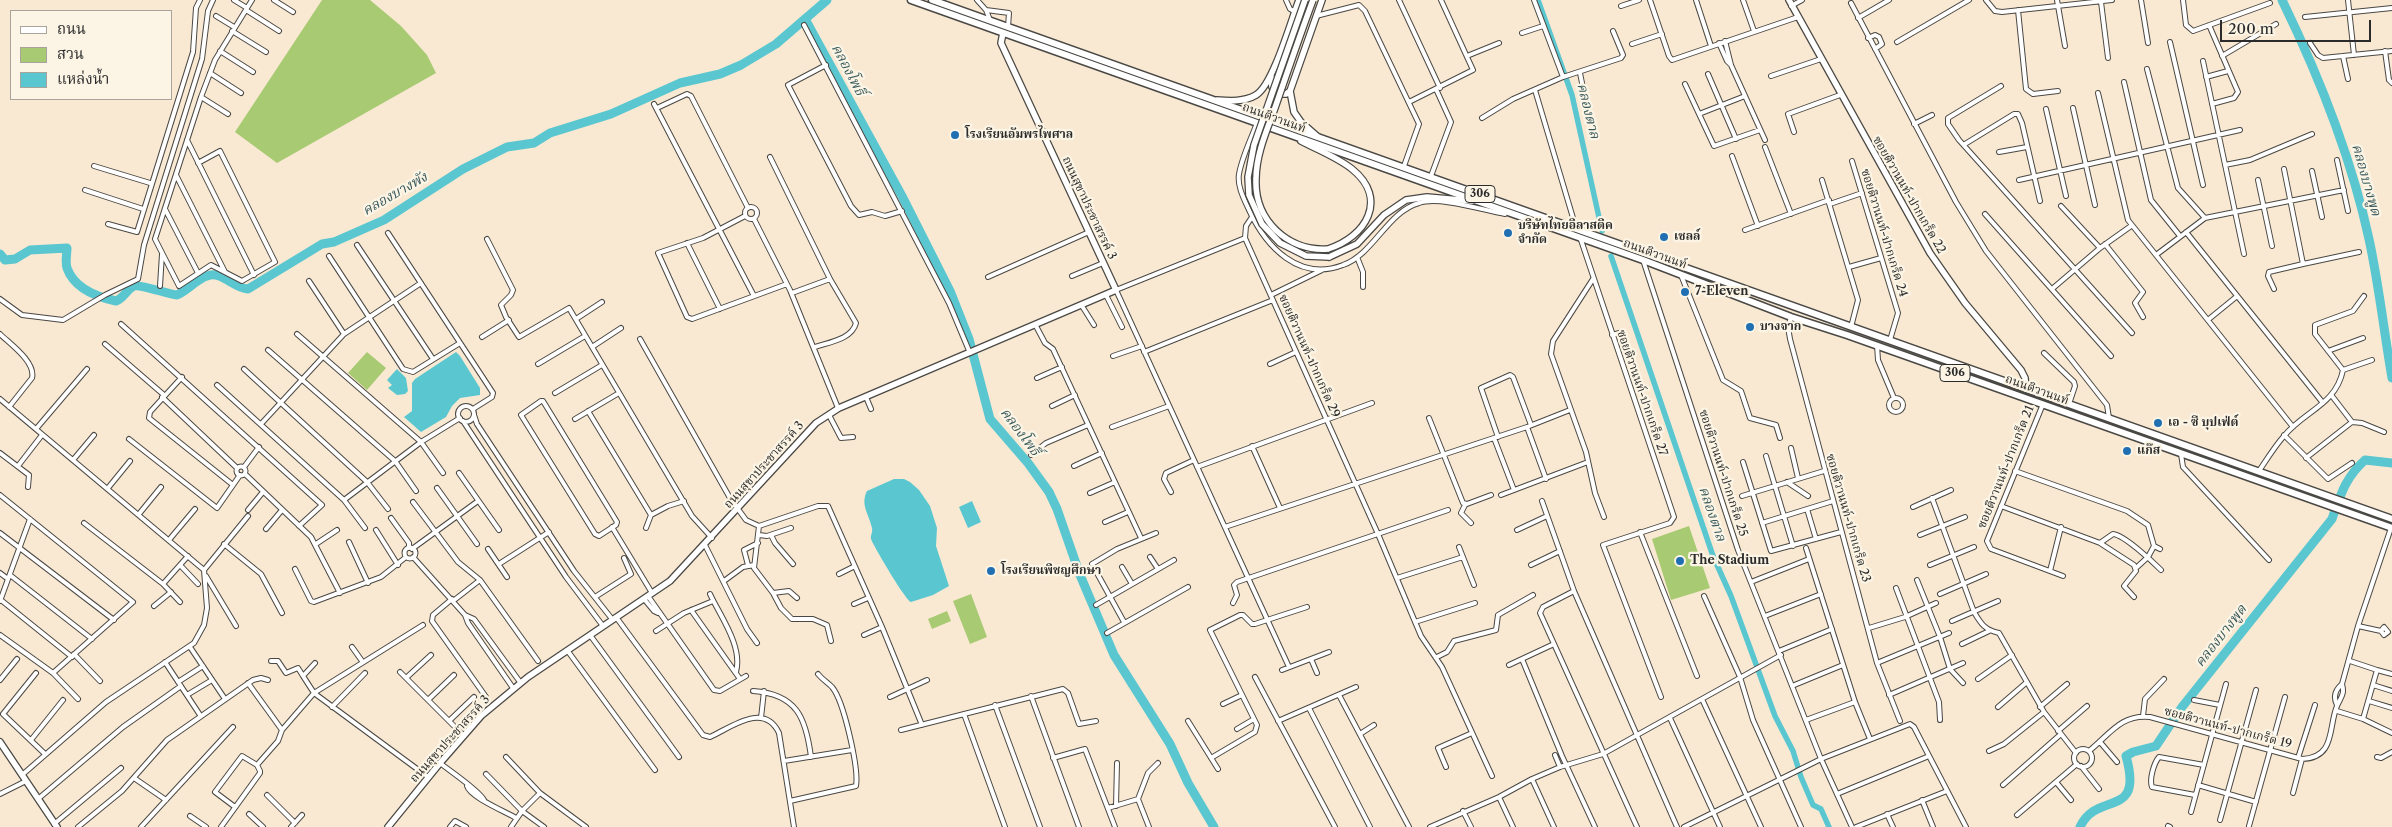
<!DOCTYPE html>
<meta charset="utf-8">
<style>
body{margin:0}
#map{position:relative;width:2392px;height:827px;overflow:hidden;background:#f9e9d3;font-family:"Libre Caslon Text","Noto Serif Thai",serif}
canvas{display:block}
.legend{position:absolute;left:10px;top:10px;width:162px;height:90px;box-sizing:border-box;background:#fcf5e5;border:1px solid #a8a49b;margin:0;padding:6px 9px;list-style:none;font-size:15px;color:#2b2b2b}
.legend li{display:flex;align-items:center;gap:10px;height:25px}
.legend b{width:25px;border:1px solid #a8a49b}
.scale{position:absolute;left:2220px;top:20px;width:151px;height:22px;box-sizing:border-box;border:2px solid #2b2b2b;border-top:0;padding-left:6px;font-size:15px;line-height:18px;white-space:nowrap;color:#2b2b2b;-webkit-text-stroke:4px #fcf5e5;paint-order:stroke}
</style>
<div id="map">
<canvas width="2392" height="827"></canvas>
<ul class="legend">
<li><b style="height:6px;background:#fff"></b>ถนน</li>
<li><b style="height:14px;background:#a8ca72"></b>สวน</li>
<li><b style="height:14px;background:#5ac7d0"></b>แหล่งน้ำ</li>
</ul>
<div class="scale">200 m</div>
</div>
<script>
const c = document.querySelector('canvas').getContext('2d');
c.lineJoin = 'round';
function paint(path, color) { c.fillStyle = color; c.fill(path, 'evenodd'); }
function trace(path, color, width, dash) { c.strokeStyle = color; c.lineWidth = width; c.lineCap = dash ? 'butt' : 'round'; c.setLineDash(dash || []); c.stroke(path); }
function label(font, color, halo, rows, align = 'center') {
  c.font = font + ' "Libre Caslon Text","Noto Serif Thai",serif'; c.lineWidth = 4.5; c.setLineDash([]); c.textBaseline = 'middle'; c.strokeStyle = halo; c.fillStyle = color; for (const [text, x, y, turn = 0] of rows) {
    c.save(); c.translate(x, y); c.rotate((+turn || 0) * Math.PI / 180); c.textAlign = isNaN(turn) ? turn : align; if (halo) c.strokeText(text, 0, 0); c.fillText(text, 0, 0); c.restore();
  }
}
paint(new Path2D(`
 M322 0H370L401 26 427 55 436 73 277 163 235 132Z
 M367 352 386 368 367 390 348 373Z
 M1689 526 1710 588 1671 600 1652 539Z
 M971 594 987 637 970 644 953 601Z
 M947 611 951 621 932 629 928 619Z`), '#a8ca72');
paint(new Path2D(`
 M456 352 460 356 480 388V395L460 398 452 406 446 417 421 432 404 417 412 411V383L415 379Z
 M397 369 406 378 408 391 405 394 397 395 388 388 392 385 387 380Z
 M894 479H904L910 482 919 490 930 506 937 528 936 546 949 586 933 595 911 602C906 601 873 545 871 539 870 536 873 532 872 528 869 514 860 505 867 491Z
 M972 501 981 522 968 528 959 507Z`), '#5ac7d0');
trace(new Path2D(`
 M1538 0 1572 95 1602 231
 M1611 256 1713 556 1731 596 1775 716 1793 751 1801 777 1813 805 1821 809 1829 827`), '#5ac7d0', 5.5);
trace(new Path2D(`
 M2282 0C2319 76 2351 156 2369 239 2379 285 2384 332 2392 378
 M805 19 903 198 950 291 969 339 990 419 1028 463 1049 492 1057 509 1080 575 1114 655 1170 744 1188 783 1214 827
 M0 254 5 260 15 259 30 250 67 248C67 254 65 262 67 268 74 288 97 297 116 301 124 298 126 290 134 286 140 284 168 294 177 295 188 290 197 279 207 276 221 270 233 288 248 289L322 244 334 242 384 220 463 169 507 147 534 143 550 133 611 114 680 83 720 74 741 65 776 44 827 0
 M2080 827C2097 790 2144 820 2126 756L2133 752 2156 746 2182 707 2332 519C2341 494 2345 478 2365 460L2392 463`), '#5ac7d0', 9);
const street = new Path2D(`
 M234 0 247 8
 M274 0 293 12
 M977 0 986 10 990 20
 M1286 0 1290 9 1294 11
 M1399 0 1440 88
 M1534 0 1563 77
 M1650 0 1669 56 1672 60 1798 17
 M1696 0 1711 46
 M1743 0 1754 31
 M1986 0 1995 11 2002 12 2112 0
 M2057 0 2065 46
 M2141 0 2148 43
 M2183 0 2186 25 2193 31 2270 3
 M2348 0 2354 55
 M2101 2 2108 58
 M1851 3 1956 202 1986 251 2107 405 2109 418
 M1621 6 1639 0
 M1791 6 1802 0
 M246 10 279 31
 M986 10 1009 13 1008 27
 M2018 10 2026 89 2033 94 2058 91
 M216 16 234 27
 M1316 16 1359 5 1365 11 1419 124 1404 166
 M2305 17 2392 8
 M1858 18 1889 0
 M804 25 949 303 970 353
 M2209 25 2238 92 2234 98 2212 104
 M232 31 266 52
 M1522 33 1543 26
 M1868 38 1875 35 1879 37 1882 44 1875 49
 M1897 42 1969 0
 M2170 42 2203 185
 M1719 43 1727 61 1731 65 1725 41
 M2310 43 2318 55 2323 58 2392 51
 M1632 44 1662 34
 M220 51 253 72
 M2385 51 2389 80 2392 83
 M1467 56 1499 43
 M2222 56 2276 24
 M2343 56 2348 79
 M2203 61 2244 254
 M826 65 788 85 851 206 859 215 872 212 885 216 902 211
 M1731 65 1765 140
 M2147 69 2178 188 2205 218
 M210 73 241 93
 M1580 73 1583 88
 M1708 74 1736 139
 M1771 76 1821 59
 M2206 77 2228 71
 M2124 82 2151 200 2180 236
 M1685 84 1714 146 1760 130
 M2001 86 1948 118V124L1959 140 2132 333
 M1535 90 1576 228
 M2098 93 2128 220 2293 427
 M201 97 228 114
 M1409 102 1473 70 1441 0
 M654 104 754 296
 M657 108 687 94 691 96 748 208
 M2073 108 2095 205
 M2046 109 2066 196
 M1699 114 1745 96
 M1482 118 1513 99 1563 77 1621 58 1623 55 1613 31
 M1257 123C1251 139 1242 157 1239 174 1237 186 1244 199 1249 210 1266 247 1299 282 1343 265 1374 254 1387 212 1419 203 1439 196 1483 210 1505 214
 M1914 124 1932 115
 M1794 132 1788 114 1840 95
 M187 140 254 275
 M1965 144 2014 114H2018L2022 123 2040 201
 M1765 147 1791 214
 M1999 152 2027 147
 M1732 156 1758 226
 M770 157 830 279
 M2337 160 2348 211
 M1852 161 1898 313 1890 340
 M198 163 220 151 275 262 242 281 211 265 179 286 155 239 201 97 215 60 252 0
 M2225 165 2250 160 2312 134
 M94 166 150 183
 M2312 171 2322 217
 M176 175 225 272
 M1431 176 1451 122 1436 89
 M1822 180 1858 300 1851 327
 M2019 180 2240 130
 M2258 180 2272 246
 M85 190 143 209
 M1830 204 1862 193
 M2061 206 2100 248
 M745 213a6 6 0 1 1 12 0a6 6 0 1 1-12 0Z
 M165 209 198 273
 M1985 214 2111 356
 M745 216 703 238 658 253 687 317 692 319 787 284
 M1252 217 1246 226 1245 238 1378 534 1421 636 1442 667 1492 776
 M754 219 790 290 838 408
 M108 224 137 232 193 52 196 8 200 0
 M1745 230 1829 200
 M2186 232 2323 403
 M388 233 493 393 492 397 473 409
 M1245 238 1116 290 1289 667
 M487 239 513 290 511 295 501 305 506 317 519 337 569 308 692 516 712 538
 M1581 240 1674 517 1670 523 1603 545 1661 697
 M687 243 720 309
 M2105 244 2143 292 2135 303 2143 317
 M357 245 433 359
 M2156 255 2205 218 2344 190
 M329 256 403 369 413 372 460 343
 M1357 257 1363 272V287
 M1643 260 1738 550 1821 759 1852 827
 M2303 264 2359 252
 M1849 267 1881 258
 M1681 275 1723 380 1741 391 1750 418 1776 425 1780 438
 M1072 276 1103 263
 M988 277 1089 232
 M1593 279 1553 341 1551 354 1586 452 1595 493 1604 517
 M309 281 344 334
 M160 286 162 254
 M2052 289 2100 248 2131 226
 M2274 289 2268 276 2269 272 2303 264 2284 169
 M792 293 830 279 856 323C852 339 830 342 815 347
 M1106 295 1122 327
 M1271 295 1322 270
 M0 299 22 315 63 320 105 295 138 279 144 245 202 59 208 11 213 0
 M1082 306 1094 325
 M1791 317 1788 327 1790 339 1877 663 1900 721
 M576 319 602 302
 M2209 319 2236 297
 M121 324 322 505 299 526
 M1036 326 1045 343 1053 349 1141 538
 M0 334C10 344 36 362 32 378L9 407
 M297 334 421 442 443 473
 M1612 335 1623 332
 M482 337 509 320
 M640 339 730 498 746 520 759 526 818 506H828L882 627 922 725
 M105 344 164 395
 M1877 345 1878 360 1894 398
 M592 347 621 328
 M268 350 395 461 416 491
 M2328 351 2363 338
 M1144 352 1273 300
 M2044 353 2074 382 2075 386 2069 404
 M1113 356 1142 346
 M538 364 585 336
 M1270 364 1296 352
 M244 369 367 482 388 509
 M2343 370 2372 360
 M182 377 150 412 149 418 233 485
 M1037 378 1062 367
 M217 385 344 500 365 528
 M555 393 602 365
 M2332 396 2352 422
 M162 397 237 468
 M866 397 871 409
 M1889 405a7 7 0 1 1 14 0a7 7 0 1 1-14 0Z
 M0 399 204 570 207 608 204 625 194 643 106 702 22 775
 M541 401H543L617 522 616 525 599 536 595 534 521 415Z
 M2043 404 1987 541 1991 549 2063 576
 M1052 406 1075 395
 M458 414a8 8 0 1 1 16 0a8 8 0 1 1-16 0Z
 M588 411 651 515
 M474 415 477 424 574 571 612 619
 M829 415 841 438 853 437
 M1429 418 1463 503 1467 504 1491 495
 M575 419 619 393
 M463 421 566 577 603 626
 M261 424 344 334 421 283
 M1112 427 1169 406
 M1527 427 1546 479
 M36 429 87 369
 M2284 435 2328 479 2352 463
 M1498 437 1481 388 1510 375 1513 377 1531 425
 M1494 438 1514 490
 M129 439 217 508 240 475
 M1252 446 1280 508
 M1791 448 1798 478
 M0 453 29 475 28 487
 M2181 454 2183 467 2269 560
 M1031 455 1046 443 1088 425
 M1766 456 1793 546
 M2306 458 2352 422 2362 423 2384 432
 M73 460 94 435
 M1743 462 1771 551 1841 532
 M18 466 42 435
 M1074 466 1102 453
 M236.5 471a4.5 4.5 0 1 1 9 0a4.5 4.5 0 1 1-9 0Z
 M244 467 259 447
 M1197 467 1372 403
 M2015 471 2127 511 2148 525 2154 546 2160 549
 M2259 471C2267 459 2275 446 2284 436 2304 411 2336 405 2343 370L2315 334V325L2353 311 2364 296
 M459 473 499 530
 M245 474 311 537 340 593
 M1787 482 1808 496
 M108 488 130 461
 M437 488 477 544
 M1171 492 1164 479 1166 473 1194 460
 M1090 493 1115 482
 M0 495 133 602 53 673
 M1501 495 1588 462
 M1742 496 1824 471
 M1932 498 1974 612C1981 624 1985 630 1999 633L2044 712 2076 753
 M344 500 421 442 460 418
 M1542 501 1574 591 1677 827
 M413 502 458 562 480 580 538 661
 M1465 505 1461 513 1471 523
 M2001 506 2100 543
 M1913 507 1951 490
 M1807 509 1816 539
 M248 510 263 492
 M139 514 161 487
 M391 518 409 543V548
 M1105 522 1128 512
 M84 523 163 584 180 602
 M1762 523 1833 501
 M759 526 754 568 773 593 789 591 797 598
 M612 527 652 593
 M1225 527 1527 427 1570 410
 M646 528 651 515 668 506 684 501
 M266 529 282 510
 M376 530 398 565
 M1517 530 1547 516
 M1640 532 1697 676
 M0 533 114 620
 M759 535 767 536 791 528
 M771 535 775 543 793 564
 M1920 535 1965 517
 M169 540 195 509
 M349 542 368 583
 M224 544 261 574 282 613
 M316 544 337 530
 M705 545 747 629 757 643
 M1459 547 1474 585
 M404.5 553a5.5 5.5 0 1 1 11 0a5.5 5.5 0 1 1-11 0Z
 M1806 548 1855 702 1870 739
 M412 549 478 501
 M488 549 507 577
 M413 557 465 615 468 623 513 688
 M1150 557 1158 569
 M499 564 549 532
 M180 565 198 584
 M748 565 744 550 758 543
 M1531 565 1560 551
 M1930 565 1974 547
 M1122 567 1132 584
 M2136 568 2148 557 2154 546
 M295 569 311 601 314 602 381 577 406 557
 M204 570 248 516
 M2050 571 2061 527
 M0 573 8 579
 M839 574 853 567
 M10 575 92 639
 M206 576 236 626
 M1397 578 1463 557
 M1917 580 1940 637 1950 669 1963 683
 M724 581 743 567 754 565
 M1751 582 1809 559
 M163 584 188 556
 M1896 588 1939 702 1940 720
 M1574 591 1543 607 1540 613 1637 827
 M773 593 781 608 792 619H813L827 625 831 641
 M710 594C720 616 743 646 736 672
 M1940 594 1986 574
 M648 596 714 690 720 691 746 676
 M1704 596 1740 677 1753 720 1801 827
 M595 597 631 574 624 558
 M2134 597 2124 586 2136 571 2134 565 2100 543 2113 534C2124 535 2152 561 2161 570
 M452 599 433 615 432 621 486 697
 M644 599 654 611 658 613
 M1 600 72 657
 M0 601 30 519
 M453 601 480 580
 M1233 603 1237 595 1234 585 1237 582 1448 510
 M854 604 868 598
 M1096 605 1174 560
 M154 606 171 592
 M691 610 740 679
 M465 615 474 619 520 682
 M1765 616 1821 594
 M616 617 703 735 710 737C730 728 764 701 779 733L794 827
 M1952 621 1998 601
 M1124 622 1092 564 1117 549 1156 533
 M1415 622 1475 603
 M2358 626 2381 631 2384 635 2388 632 2384 627 2381 631
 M1869 628 1905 617 1936 603
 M656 631 684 613 713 601
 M1107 633 1188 587
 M0 635 53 673 78 699
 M590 635 679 757
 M864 635 882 627
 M1962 644 1989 631
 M190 647 225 699
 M352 647 362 661
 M567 650 655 770
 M1779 651 1832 629
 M74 654 100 681
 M1437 657 1447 652 1454 641 1496 630 1498 615 1533 595
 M1311 659 1317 673
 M1522 659 1562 756 1595 827
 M271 661H278L286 673 298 668 303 676
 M2350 661 2377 670 2363 719
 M165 662 200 715
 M315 663 303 676 314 693 428 777
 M1877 663 1949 633
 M1509 665 1554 644
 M1282 670 1329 652
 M2377 670 2392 674
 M400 672 464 736
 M36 673 3 714 45 754
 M1255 677 1335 827
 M406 678 431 655
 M1978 679 2012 655
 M0 680 17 659
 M178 682 203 666
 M248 683 282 730
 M2373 685 2392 691
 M1792 686 1843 665
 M753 691C797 694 806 718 811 757
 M187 695 212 680
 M1339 695 1409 827
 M1889 695 1963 663
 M1031 696 1079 827
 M890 697 927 680
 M1702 699 1761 827
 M428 700 454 675
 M2194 700 2220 705
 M2369 701 2392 708
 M1223 704 1242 695
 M995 705 1040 827
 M2337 705C2333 697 2335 690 2342 684
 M332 707 365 673
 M1998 707 2027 682
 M2040 707 2067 684
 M1309 708 1370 827
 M2337 711 2363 719 2392 733
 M964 714 1005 827
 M2143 716 2145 699 2164 679
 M761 718 764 691
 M1670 718 1720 827
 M1806 720 1855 702
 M449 721 474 697
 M1188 721 1218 769
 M1278 721 1356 687
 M1237 729 1254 719
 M901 730 1063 689 1068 693 1079 724 1096 721
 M2058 731 2087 706
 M1360 734 1374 725
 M31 740 63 700
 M2100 742 2117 762
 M2074 758a9 9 0 1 1 18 0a9 9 0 1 1-18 0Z
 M1989 751 2004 744 2044 712
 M2089 751C2110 734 2121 714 2150 717L2302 759C2336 758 2328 727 2337 706 2341 697 2345 694 2342 684L2358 626 2391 528
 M1555 755 1560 767
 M506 757 540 793 586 827
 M2377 757 2381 758 2392 752
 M1053 758 1085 749 1115 827
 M1211 758 1255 732 1257 725 1210 630 1240 615H1243L1252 624H1255L1307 607
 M2298 758 2315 705
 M784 761 852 750
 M440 763C450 771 480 791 484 800
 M257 765 278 741 282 730 314 693 423 625
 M2081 766 2099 789
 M1446 767 1438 748 1472 733
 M486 774 522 811 544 827
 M134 778 166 800
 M1532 779 1554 827
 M2056 782 2071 800
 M2003 785 2061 734
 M2198 785 2256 802
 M467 786C470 797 504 811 516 818
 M2293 793 2302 759
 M0 794 26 781
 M1837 794 1929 756
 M267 795 295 823
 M2195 795 2152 787C2149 779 2154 763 2159 757L2204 765
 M1499 797 1513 827
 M38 799 123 727 181 686
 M1922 800 1933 827
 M790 801 856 786C859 769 844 701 832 687 828 683 822 679 818 674
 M1116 806 1117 763
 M1108 808 1138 799
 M1463 811 1471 827
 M2191 812 2226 684
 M249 814 263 827
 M1887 814 1893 827
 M2017 815 2077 764
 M190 816 206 827
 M2220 820 2256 690
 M54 824 121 768
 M2168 826 2170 827
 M2249 826 2285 697
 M78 827 122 791 167 740 253 680 261 678 268 680
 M141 827 233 727
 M221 827 260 773V771L257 765 242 756 215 792 235 807
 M291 827 302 815
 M450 827 455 821 466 827
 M511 827 522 811 540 793
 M1149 827 1138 799 1148 773 1158 763
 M1430 827 1499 797 1532 779 1560 767 1603 754 1781 655
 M1684 827 1821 759 1910 724 1914 727 1966 827
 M1856 827 1947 791`);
const secondary = new Path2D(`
 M1789 0 1930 253 1965 303 2021 370 2025 378 2026 389
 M1271 76 1272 87 1277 94H1286L1290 91
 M1217 100C1230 101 1244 102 1256 95 1273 85 1291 21 1299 0
 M1318 137 1301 122 1294 112 1290 91 1322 0
 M1301 141C1318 150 1337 157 1352 169 1389 199 1366 237 1328 249
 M1329 257 1357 244 1384 215 1406 200 1427 197 1472 201
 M0 742 57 827
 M388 827 440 763 481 716 528 677 670 581 816 423 839 408 1116 290 1001 43 1003 33`);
const primary = new Path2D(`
 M911 0 1643 260 1791 317 1847 335 2392 528
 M932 0 2392 519`);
trace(street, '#4a4844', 6);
trace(secondary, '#4a4844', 8);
trace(primary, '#4a4844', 9);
trace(street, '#fff', 4);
trace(secondary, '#fff', 5.5);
trace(primary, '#fff', 6);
const secondaryBridge = new Path2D(`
 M1305 0 1254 145 1248 177 1249 195 1262 224 1280 243 1306 256 1329 257
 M1313 0C1300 35 1288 70 1276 105 1268 128 1256 153 1256 179 1254 220 1288 252 1328 249`);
trace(secondaryBridge, '#4a4844', 8, []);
trace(secondaryBridge, '#fff', 5.5);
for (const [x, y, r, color] of [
 [955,135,5,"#1f6fb2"],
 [1508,233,5,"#1f6fb2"],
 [1664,237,5,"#1f6fb2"],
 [1685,292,5,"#1f6fb2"],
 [1750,327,5,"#1f6fb2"],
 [2158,423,5,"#1f6fb2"],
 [2127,451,5,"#1f6fb2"],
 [1680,561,5,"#1f6fb2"],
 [991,571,5,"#1f6fb2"]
]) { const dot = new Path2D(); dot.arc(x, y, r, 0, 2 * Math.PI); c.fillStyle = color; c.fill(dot); trace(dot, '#fcf5e5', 2); }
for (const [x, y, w] of [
 [1480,194,30],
 [1955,373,30]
]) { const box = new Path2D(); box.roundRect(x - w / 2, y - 8.5, w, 17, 4); c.fillStyle = '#fcf5e5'; c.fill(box); trace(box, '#2b2b2b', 1); }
label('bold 11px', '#2b2b2b', null, [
 ["306",1480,194],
 ["306",1955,373]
]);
label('12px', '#2b2b2b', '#fcf5e5', [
 ["ถนนติวานนท์",1274,118,20],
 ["ซอยติวานนท์-ปากเกร็ด 22",1909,195,60],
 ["ถนนสุขาประชาสรรค์ 3",1089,208,65],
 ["ซอยติวานนท์-ปากเกร็ด 24",1884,233,73],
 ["ถนนติวานนท์",1655,254,20],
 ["ซอยติวานนท์-ปากเกร็ด 29",1309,356,66],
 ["ถนนติวานนท์",2037,390,20],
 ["ซอยติวานนท์-ปากเกร็ด 27",1642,393,71],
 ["ถนนสุขาประชาสรรค์ 3",764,465,-48],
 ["ซอยติวานนท์-ปากเกร็ด 21",2006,467,-68],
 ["ซอยติวานนท์-ปากเกร็ด 25",1723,473,72],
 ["ซอยติวานนท์-ปากเกร็ด 23",1848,518,74],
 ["ซอยติวานนท์-ปากเกร็ด 19",2228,728,15],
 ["ถนนสุขาประชาสรรค์ 3",450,739,-48]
]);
label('bold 12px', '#2b2b2b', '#fcf5e5', [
 ["โรงเรียนอัมพรไพศาล",965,135],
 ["บริษัทไทยอิลาสติค",1518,226],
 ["จำกัด",1518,240],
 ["เชลล์",1674,237],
 ["7-Eleven",1695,292],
 ["บางจาก",1760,327],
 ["เอ - ซี บุปเฟ่ต์",2168,423],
 ["แก๊ส",2137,451],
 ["The Stadium",1690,561],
 ["โรงเรียนพิชญศึกษา",1001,571]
], 'left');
label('italic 14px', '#395a5d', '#fcf5e5', [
 ["คลองโพธิ์",848,70,62],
 ["คลองตาล",1588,111,76],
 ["คลองบางพูด",2366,180,74],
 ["คลองบางพัง",395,194,-30],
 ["คลองโพธิ์",1020,432,53],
 ["คลองตาล",1712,514,71],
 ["คลองบางพูด",2221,636,-52]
]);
</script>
